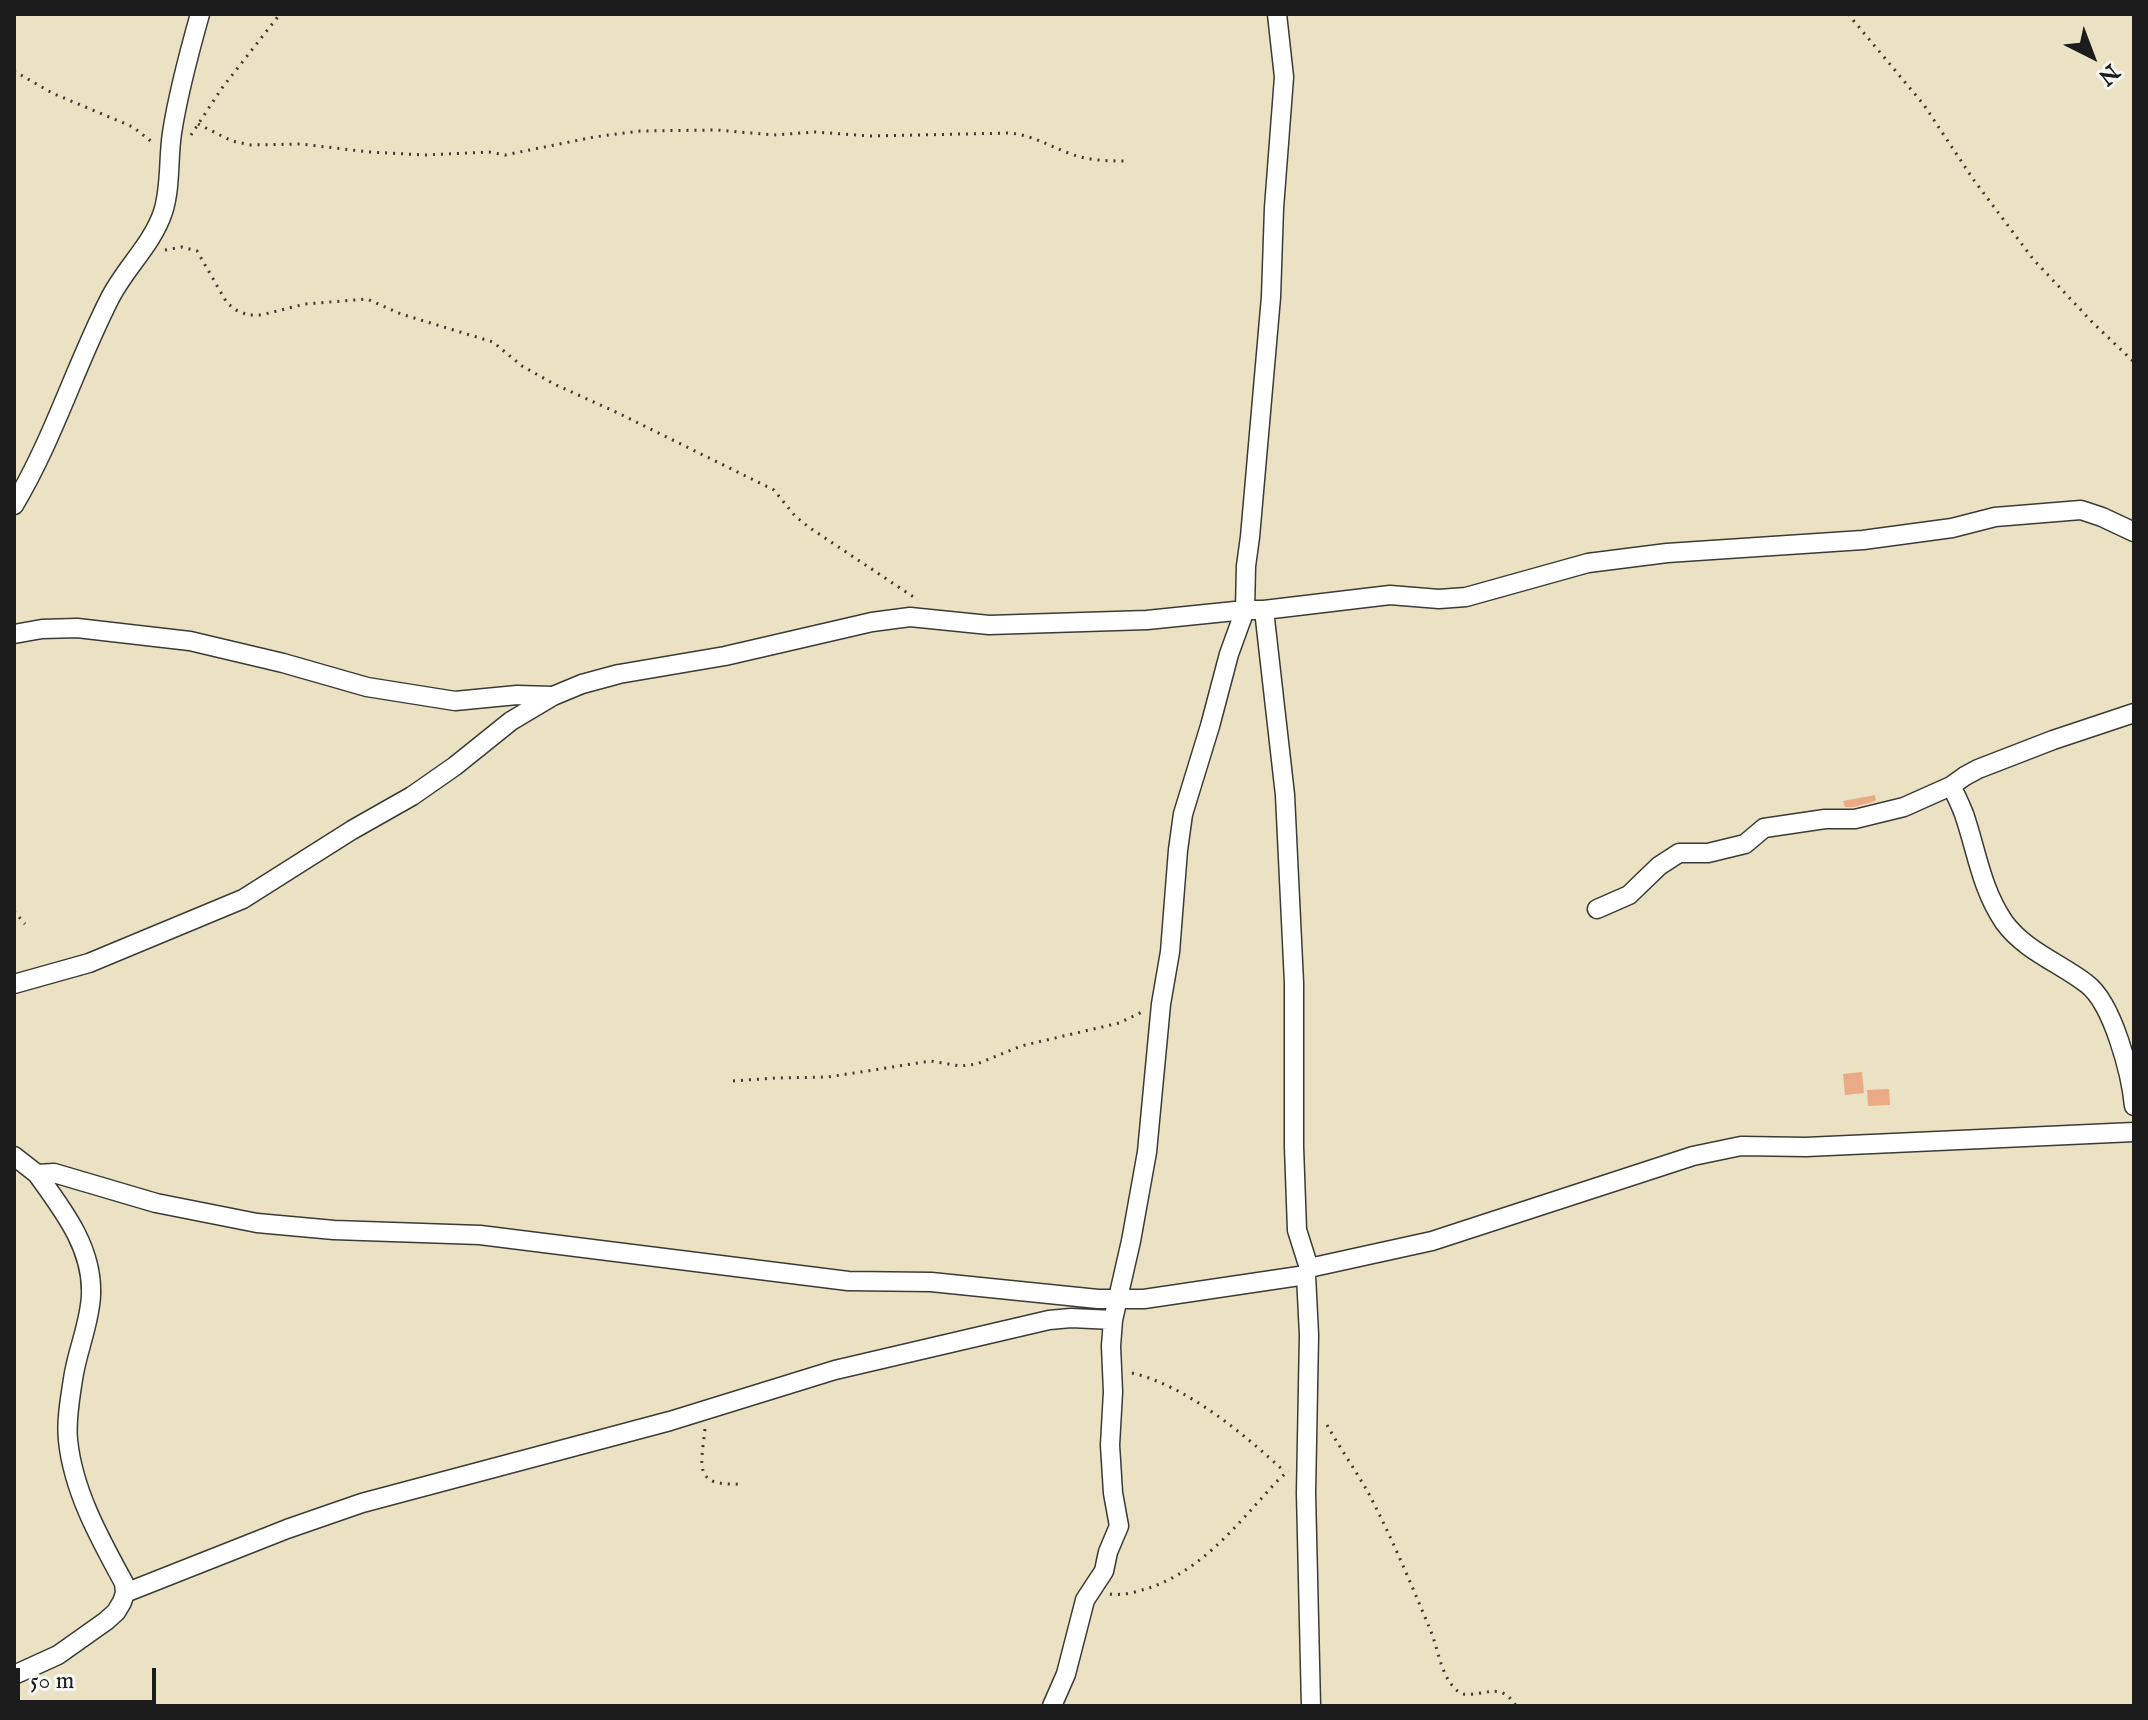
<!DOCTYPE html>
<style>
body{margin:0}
#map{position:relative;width:2148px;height:1720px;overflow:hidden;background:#ebe2c3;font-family:"IM FELL English",serif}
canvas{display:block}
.frame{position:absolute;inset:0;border:16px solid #1c1c1c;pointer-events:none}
.north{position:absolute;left:2052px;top:16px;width:80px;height:80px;-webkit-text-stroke:6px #f6f6f2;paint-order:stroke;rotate:138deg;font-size:22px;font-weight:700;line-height:32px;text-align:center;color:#1c1c1c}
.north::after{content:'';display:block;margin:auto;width:28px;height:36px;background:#1c1c1c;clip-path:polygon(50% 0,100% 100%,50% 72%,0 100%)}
.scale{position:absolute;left:16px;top:1668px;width:140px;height:36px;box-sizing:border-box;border:4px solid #1c1c1c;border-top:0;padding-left:10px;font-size:24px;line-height:28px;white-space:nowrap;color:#1c1c1c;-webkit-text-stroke:6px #f6f6f2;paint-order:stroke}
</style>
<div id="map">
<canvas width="2148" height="1720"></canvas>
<div class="frame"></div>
<div class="north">N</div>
<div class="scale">50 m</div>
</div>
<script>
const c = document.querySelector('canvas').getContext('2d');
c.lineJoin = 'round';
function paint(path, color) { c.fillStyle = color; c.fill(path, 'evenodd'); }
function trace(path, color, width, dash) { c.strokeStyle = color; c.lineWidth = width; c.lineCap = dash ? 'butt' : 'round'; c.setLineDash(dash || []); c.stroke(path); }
paint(new Path2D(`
 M1875 795 1876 801 1854 807H1845L1843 801Z
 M1862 1072 1864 1093 1845 1095 1843 1074Z
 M1889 1089 1890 1105 1868 1106 1867 1090Z`), '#eaaa85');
const minor = new Path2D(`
 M14 505C53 440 75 367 109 300 124 269 152 245 163 212 171 187 168 159 172 133 178 93 189 53 200 14
 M1264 610 1285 795 1294 983V1147L1297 1230 1309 1268
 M14 634 42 629 77 628 190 641 283 663 367 687 455 701 517 695 553 696
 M1951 786C1956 795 1960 804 1964 814 1977 852 1981 888 2004 922 2025 951 2060 963 2087 984 2113 1004 2131 1074 2134 1106
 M1597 909 1629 895 1659 866 1679 853H1708L1745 844 1764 828 1825 819H1855L1904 807 1951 786 1965 776 1978 769 2053 740 2134 713
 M14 984 89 963 243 899 352 830 412 796 455 766 511 721 553 696 582 684 619 674 725 656 872 622 910 617 989 625 1147 620 1245 610H1264L1390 595 1439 599 1466 597 1588 563 1667 553 1863 540 1952 528 1995 517 2081 510 2102 517 2134 532
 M14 1156 37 1174 54 1173 156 1203 257 1223 334 1230 480 1235 848 1281 931 1282 1098 1299H1144L1306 1275 1309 1268 1432 1241 1693 1156 1741 1146 1806 1147 2134 1132
 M1306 1275 1309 1335 1306 1493 1311 1706
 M125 1593 287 1529 362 1503 670 1421 835 1370 1049 1320 1071 1318 1113 1320
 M14 1675 58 1655 106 1621 116 1612 122 1602 125 1593 124 1583C100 1539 73 1491 68 1440 66 1420 70 1399 73 1379 77 1351 90 1323 91 1295 93 1248 63 1210 37 1174
 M1052 1706 1066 1674 1085 1600 1104 1571 1108 1552 1119 1526 1113 1493 1110 1445 1113 1392 1111 1346 1113 1320 1131 1241 1147 1152 1161 1004 1170 952 1178 850 1183 814 1210 726 1229 654 1245 610 1246 566 1250 537 1271 297 1274 208 1284 77 1277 14`);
trace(minor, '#3b3a35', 21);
trace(new Path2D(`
 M1848 14 1924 105 1973 179 2033 259 2094 324 2134 362
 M14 71 52 93 133 127 152 142
 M198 124 232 141 251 145 301 144 369 152 425 155 489 152 505 155 594 137 640 131 717 130 774 135 815 132 870 136 1010 133C1035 136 1049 146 1071 154 1090 161 1109 161 1129 161
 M191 135 222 88 280 14
 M165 250 182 247 197 251 227 303 236 310 248 315H261L305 304 367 299 401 314 493 342 522 366 554 384 618 413 774 490 795 516 810 528 918 600
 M14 911 25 924
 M733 1081 775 1078 828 1077 931 1061 960 1066 977 1064 1021 1046 1119 1023 1142 1012
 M1132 1373C1187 1386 1244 1434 1285 1472
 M1327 1425C1340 1448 1356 1471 1369 1494 1392 1538 1411 1584 1430 1629 1439 1650 1441 1682 1462 1694 1485 1697 1500 1680 1516 1706
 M705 1429C701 1467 693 1486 740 1484
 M1110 1594C1124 1596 1139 1591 1152 1587 1196 1571 1228 1536 1258 1502 1268 1492 1277 1479 1289 1471`), '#3b3a35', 3, [2, 6]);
trace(minor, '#fff', 18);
</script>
